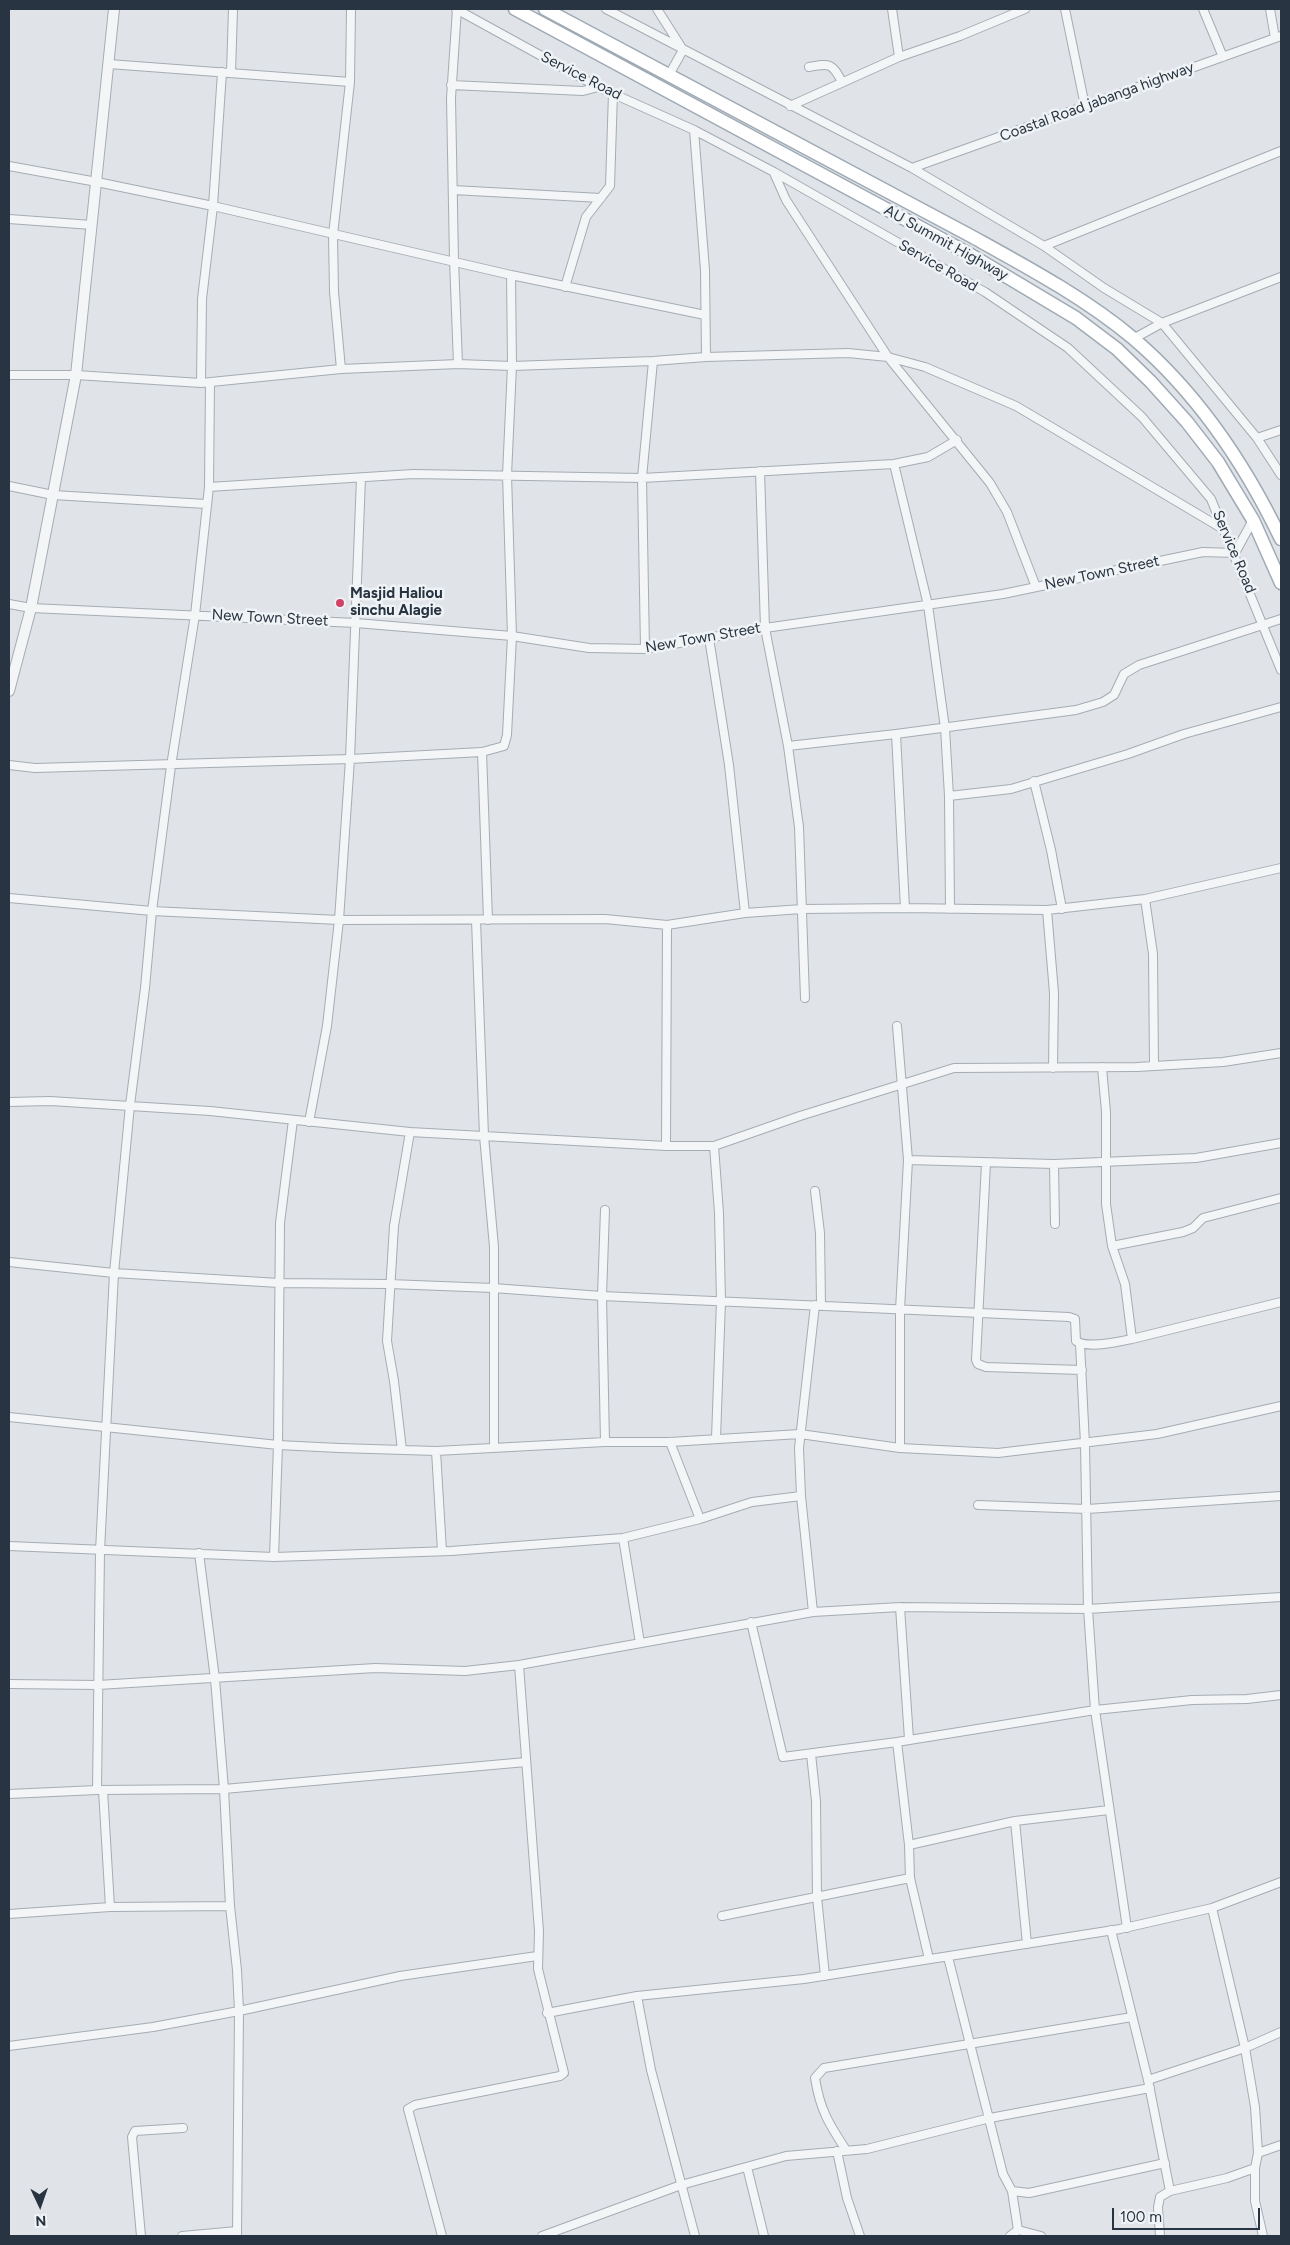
<!DOCTYPE html>
<style>
body{margin:0}
#map{position:relative;width:1290px;height:2245px;overflow:hidden;background:#e0e4e9;font-family:Figtree,sans-serif}
canvas{display:block}
.frame{position:absolute;inset:0;border:10px solid #283441;pointer-events:none}
.north{position:absolute;left:15px;top:2180px;width:50px;height:50px;-webkit-text-stroke:4px #eff3f6;paint-order:stroke;rotate:177deg;font-size:14px;font-weight:700;line-height:20px;text-align:center;color:#283441}
.north::after{content:'';display:block;margin:auto;width:18px;height:22px;background:#283441;clip-path:polygon(50% 0,100% 100%,50% 72%,0 100%)}
.scale{position:absolute;left:1112px;top:2208px;width:148px;height:22px;box-sizing:border-box;border:2px solid #283441;border-top:0;padding-left:6px;font-size:15px;line-height:18px;white-space:nowrap;color:#283441;-webkit-text-stroke:4px #eff3f6;paint-order:stroke}
</style>
<div id="map">
<canvas width="1290" height="2245"></canvas>
<div class="frame"></div>
<div class="north">N</div>
<div class="scale">100 m</div>
</div>
<script>
const c = document.querySelector('canvas').getContext('2d');
c.lineJoin = 'round';
function trace(path, color, width, dash) { c.strokeStyle = color; c.lineWidth = width; c.lineCap = dash ? 'butt' : 'round'; c.setLineDash(dash || []); c.stroke(path); }
function label(font, color, halo, rows, align = 'center') {
  c.font = font + ' Figtree,sans-serif'; c.lineWidth = 5; c.setLineDash([]); c.textBaseline = 'middle'; c.strokeStyle = halo; c.fillStyle = color; for (const [text, x, y, turn = 0] of rows) {
    c.save(); c.translate(x, y); c.rotate((+turn || 0) * Math.PI / 180); c.textAlign = isNaN(turn) ? turn : align; if (halo) c.strokeText(text, 0, 0); c.fillText(text, 0, 0); c.restore();
  }
}
const minor = new Path2D(`
 M456 9 598 87 694 130 774 172 985 292 1068 348 1142 417 1211 499 1281 670
 M457 9 451 98 454 260 458 364
 M606 9 912 168 1044 246 1104 288 1162 323 1257 438 1281 475
 M657 9 683 50 669 75
 M892 9 899 57
 M1065 9 1085 106
 M1203 9 1223 57
 M1270 9 1275 38
 M109 64 350 82
 M809 67C830 63 832 63 842 82
 M231 73 233 9
 M451 85 583 91 598 87
 M790 106 899 57 960 36 1025 9
 M694 130 705 270 706 357
 M9 166 97 182 213 206 511 275 512 366 507 475 512 636 507 735 504 746 482 752 350 759 35 768 9 765
 M912 168 1281 36
 M774 173 786 200 888 357 990 483 1007 512 1036 587
 M453 190 601 198
 M9 219 92 225
 M1044 246 1281 151
 M511 275 705 315
 M565 287 586 217 610 186 613 93
 M1133 339 1162 323 1281 277
 M341 369 334 292 333 235 350 82 351 9
 M9 375H76L201 383 341 369 458 364 512 366 653 361 706 357 848 353 888 357 925 367 1016 406 1223 529
 M201 383 202 299 213 206 222 72
 M1257 438 1281 430
 M894 464 928 605 945 728 949 796 950 909
 M760 471 765 628 788 746 799 827 805 998
 M9 486 53 495 206 504
 M209 487 413 474 642 478 894 464 928 457 957 440
 M9 604 31 608 356 623 512 636 589 648 645 649 765 628 1003 594 1203 552 1235 553 1253 520
 M709 638 729 765 745 913
 M645 649 642 478 653 361
 M896 734 905 908
 M788 746 896 734 1076 710 1103 702 1114 695 1124 674 1139 665 1281 619
 M482 752 488 920
 M1034 781 1051 850 1062 909
 M949 796 1011 789 1128 754 1184 734 1281 707
 M9 898 152 911 339 920 605 919 667 925 745 913 802 909 905 908 1047 910 1145 899 1281 868
 M1145 899 1153 954 1154 1066
 M1047 910 1054 993 1053 1068
 M476 920 484 1136 494 1247V1448
 M897 1026 908 1160 900 1310V1448
 M1102 1067 1106 1112V1204L1112 1246 1125 1284 1132 1339
 M9 1102 50 1101 210 1111 410 1132 666 1146H714L800 1116 954 1068 1137 1067 1223 1062 1281 1053
 M309 1122 327 1026 339 920 350 759 361 478
 M666 1146 667 925
 M714 1146 719 1213 721 1301 716 1438
 M908 1160 1054 1164 1196 1158 1281 1143
 M986 1163 976 1360 978 1364 986 1367 1082 1370
 M1054 1164 1055 1224
 M815 1191 820 1233 821 1305
 M605 1210 602 1296 605 1442
 M1112 1246 1183 1232 1193 1228 1203 1218 1281 1198
 M9 1262 114 1273 279 1283 389 1284 493 1288 602 1296 1069 1317 1075 1319 1076 1341C1088 1349 1118 1342 1132 1339L1281 1302
 M1080 1344 1085 1444 1088 1609 1095 1710 1127 1928
 M9 1417 278 1445 339 1448 436 1451 605 1442H670L800 1434 900 1448 998 1453 1157 1434 1281 1406
 M670 1442 700 1519
 M402 1450 394 1381 387 1341 394 1226 410 1132
 M436 1451 442 1551
 M978 1505 1087 1509 1281 1496
 M623 1538 640 1643
 M9 1546 274 1557 451 1551 623 1538 700 1519 752 1502 801 1496
 M199 1553 215 1679 224 1789 230 1906 237 1970 239 2011 237 2236
 M274 1557 278 1445 280 1223 293 1120
 M900 1607 909 1739
 M813 1612 801 1496 799 1448 815 1305
 M751 1622 783 1757 897 1742 1095 1710 1192 1700 1247 1699 1281 1695
 M9 1684 98 1685 375 1668 465 1671 519 1665 813 1612 900 1607 1088 1609 1281 1597
 M897 1742 909 1845 910 1878 929 1959
 M811 1754 816 1801 817 1897 825 1976
 M97 1790 100 1551 114 1273 130 1105 145 988 152 911 171 766 195 615 209 487 210 383
 M103 1790 110 1907
 M9 1794 97 1790 224 1789 526 1762
 M1015 1821 1027 1944
 M909 1845 1015 1821 1109 1810
 M1212 1908 1245 2048 1255 2107 1258 2153 1255 2168V2201L1263 2236
 M9 1914 110 1907 230 1906
 M722 1916 910 1878
 M1111 1930 1148 2080 1170 2191
 M948 1957 1003 2174 1012 2191 1018 2230
 M637 1996 651 2070 695 2236
 M547 2013 637 1996 804 1979 1120 1929 1212 1908 1281 1882
 M9 2046 153 2027 239 2011 400 1976 537 1956
 M1148 2080 1245 2048 1281 2032
 M846 2150C829 2124 820 2110 815 2078L824 2068 1132 2017
 M837 2151 847 2198 860 2236
 M1258 2153 1281 2145
 M747 2167 764 2236
 M1012 2191 1029 2193 1165 2163
 M1018 2230 1041 2236
 M141 2236 132 2137 135 2131 183 2128
 M182 2236 237 2231
 M442 2236 408 2109 415 2105 560 2076 564 2073 538 1969 539 1931 519 1665
 M542 2236 681 2185 786 2156 867 2149 990 2118 1150 2088
 M1010 2236 1018 2230
 M1160 2236 1158 2207 1160 2197 1170 2191 1227 2178 1255 2168`);
const tertiary = new Path2D(`
 M9 691 31 608 76 375 114 9`);
const primary = new Path2D(`
 M515 9 964 251 1076 318 1117 349 1151 382 1187 422 1218 462 1253 520 1281 583
 M545 9 971 236C1027 267 1085 298 1134 339 1197 393 1245 464 1281 539`);
trace(minor, '#a5acb3', 10);
trace(tertiary, '#a5acb3', 12);
trace(primary, '#9faab5', 15);
trace(minor, '#f3f5f7', 8);
trace(tertiary, '#f3f5f7', 10);
trace(primary, '#fff', 12);
for (const [x, y, r, color] of [
 [340,603,5,"#d04366"]
]) { const dot = new Path2D(); dot.arc(x, y, r, 0, 2 * Math.PI); c.fillStyle = color; c.fill(dot); trace(dot, '#eff3f6', 2); }
label('15px', '#283441', '#eff3f6', [
 ["Service Road",581,76,27],
 ["Coastal Road jabanga highway",1097,102,-20],
 ["AU Summit Highway",946,243,29],
 ["Service Road",938,266,30],
 ["Service Road",1234,552,67],
 ["New Town Street",1102,573,-12],
 ["New Town Street",270,618,3],
 ["New Town Street",703,638,-10]
]);
label('bold 15px', '#283441', '#eff3f6', [
 ["Masjid Haliou",350,594],
 ["sinchu Alagie",350,611]
], 'left');
</script>
